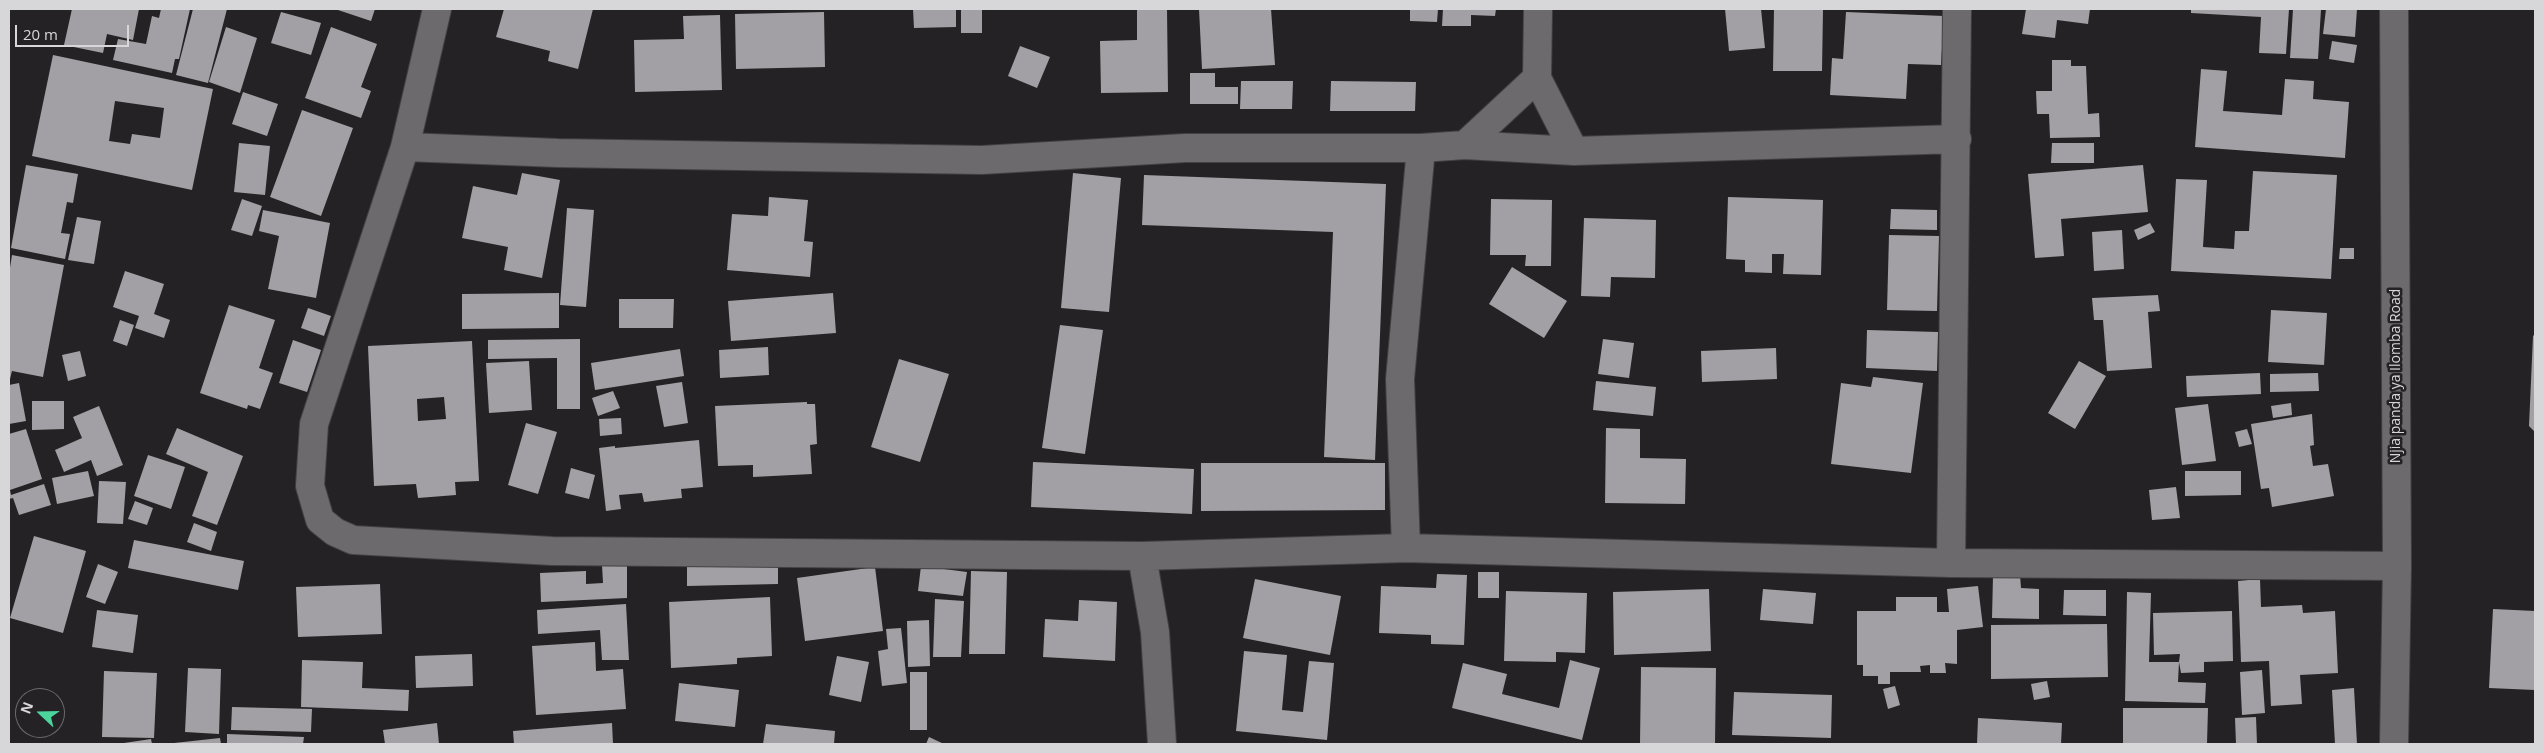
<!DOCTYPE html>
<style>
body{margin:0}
#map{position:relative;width:2544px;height:753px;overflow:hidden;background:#242225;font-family:"Open Sans",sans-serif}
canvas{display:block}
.frame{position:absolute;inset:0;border:10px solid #d7d6d8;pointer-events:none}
.north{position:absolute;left:15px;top:688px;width:50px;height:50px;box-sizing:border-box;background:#242225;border:1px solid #6c6a6d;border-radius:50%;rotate:291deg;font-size:14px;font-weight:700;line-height:20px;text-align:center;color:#d7d6d8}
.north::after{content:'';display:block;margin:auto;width:18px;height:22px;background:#4bd49b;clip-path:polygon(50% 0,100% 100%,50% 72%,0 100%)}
.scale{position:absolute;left:15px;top:25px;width:114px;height:22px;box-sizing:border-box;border:2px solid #d7d6d8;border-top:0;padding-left:6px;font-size:15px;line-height:18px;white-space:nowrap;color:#d7d6d8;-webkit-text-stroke:4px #242225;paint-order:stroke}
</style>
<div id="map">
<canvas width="2544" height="753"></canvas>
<div class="frame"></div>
<div class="north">N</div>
<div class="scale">20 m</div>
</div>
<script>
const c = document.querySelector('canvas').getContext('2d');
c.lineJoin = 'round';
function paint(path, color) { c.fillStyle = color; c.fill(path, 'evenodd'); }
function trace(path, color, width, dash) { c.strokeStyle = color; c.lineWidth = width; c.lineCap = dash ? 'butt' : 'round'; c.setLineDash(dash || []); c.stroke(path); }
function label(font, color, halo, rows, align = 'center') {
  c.font = font + ' "Open Sans",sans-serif'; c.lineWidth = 5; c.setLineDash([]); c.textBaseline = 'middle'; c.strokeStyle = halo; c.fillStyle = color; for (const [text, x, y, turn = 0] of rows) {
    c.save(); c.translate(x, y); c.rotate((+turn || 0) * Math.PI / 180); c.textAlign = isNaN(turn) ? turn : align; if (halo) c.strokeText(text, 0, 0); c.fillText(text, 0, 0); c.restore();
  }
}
paint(new Path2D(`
 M72 9H139L133 40 107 34 103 53 64 45Z
 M161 9H190L179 59H175L172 73 113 60 118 39 146 44 152 16 159 18Z
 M193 9H227L208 83 176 75Z
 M335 9H375L371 21Z
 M504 9H593L578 69 548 61 550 51 496 37Z
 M913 9H956V27L914 28Z
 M961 9H982V33H961Z
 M1137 9H1167L1168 92 1101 93 1100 41 1137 40Z
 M1199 9H1271L1275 65 1202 69Z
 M1410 9H1438L1437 22 1410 21Z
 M1443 9H1496L1495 16 1471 15V26H1442Z
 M1725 9H1761L1765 48 1729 51Z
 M1774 9H1823L1822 71H1773Z
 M2026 9H2090L2088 24 2057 20 2055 38 2022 34Z
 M2191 9H2289L2286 54 2259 53 2261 17 2191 13Z
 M2293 9H2321L2318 59 2290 58Z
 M2326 9H2357L2355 37 2323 34Z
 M281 12 321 23 311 55 271 43Z
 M824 12 825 67 736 69 735 14Z
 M1846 12 1944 16 1941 65 1908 64 1906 99 1830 95 1832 58 1843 59Z
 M720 15 722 90 635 92 634 40 684 39 683 16Z
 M226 27 257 38 240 93 209 82Z
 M331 27 377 44 361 87 371 91 361 118 305 98Z
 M2332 41 2357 45 2354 63 2329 59Z
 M1020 46 1050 57 1037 88 1008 76Z
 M53 55 213 89 192 190 32 156ZM115 101 164 108 160 138 132 134 130 144 109 141Z
 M2052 60H2071V66H2086L2088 114 2099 113 2100 137 2050 138 2049 114H2037L2036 91H2052Z
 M2201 69 2227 71 2223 111 2282 115 2285 79 2314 81 2313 99 2349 102 2345 158 2195 147Z
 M1190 73H1215V87H1238V104H1190Z
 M1241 81H1293L1292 109H1240Z
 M1331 81 1416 82 1415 111H1330Z
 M243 92 278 104 267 136 232 124Z
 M302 110 353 128 321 216 270 197Z
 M239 143 270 146 265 195 234 192Z
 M2052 143H2094V163H2051Z
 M26 165 78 174 73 203 67 202 61 233 70 234 65 259 11 248Z
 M2143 165 2148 212 2061 219 2064 256 2035 258 2028 174Z
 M2253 171 2337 175 2331 279 2171 271 2176 179 2207 180 2203 247 2234 249 2235 231H2249Z
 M522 173 560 180 542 278 504 270 508 247 462 238 473 186 517 195Z
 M1073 173 1121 178 1109 312 1061 308Z
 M1144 175 1386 184 1375 460 1324 457 1333 232 1142 225Z
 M769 197 808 200 804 241 813 242 810 277 727 270 732 214 768 216Z
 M1728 197 1823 200 1821 275 1783 274 1784 254H1772V273L1745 272V260L1726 259Z
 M242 199 262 206 252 236 231 230Z
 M1491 199 1552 200 1551 266H1525L1526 255H1490Z
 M567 208 594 210 586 307 560 305Z
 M1891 209 1937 210V230L1890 229Z
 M263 210 330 223 316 298 268 289 279 236 259 231Z
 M77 217 101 221 94 264 68 260Z
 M1584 218 1656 220 1655 278 1611 277 1610 297 1581 296Z
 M2150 223 2155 232 2138 240 2134 230Z
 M2122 230 2124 269 2094 271 2092 232Z
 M1889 235 1939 236 1937 311 1887 310Z
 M2340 248H2354V259H2339Z
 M12 255 64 265 43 377 12 371 9 383V274Z
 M1512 267 1567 301 1544 338 1489 304Z
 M125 271 164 284 154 314 170 320 164 338 135 328 139 316 113 307Z
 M559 293V328L462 329V294Z
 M833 293 836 333 731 341 728 301Z
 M2158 295 2160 311 2148 312 2152 368 2107 371 2103 320H2094L2092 298Z
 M619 299H674L673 328H619Z
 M229 305 275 320 259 368 273 373 260 409 248 405 247 409 200 393Z
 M308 308 331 316 324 336 301 328Z
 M2271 310 2327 313 2324 365 2268 362Z
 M120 320 134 325 127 346 113 341Z
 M1060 325 1103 330 1085 454 1042 448Z
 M1867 330 1938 332 1937 371 1866 368Z
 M2535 334V432L2529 426 2533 336Z
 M580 339V409H557V358L488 359V340Z
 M1603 339 1634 343 1629 378 1598 374Z
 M293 340 321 350 307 392 279 383Z
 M472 341 479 481 455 482 456 495 418 498 416 484 374 486 368 346ZM444 397 446 419 418 421 417 399Z
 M768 347 769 375 720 378 719 350Z
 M1776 348 1777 379 1702 382 1701 351Z
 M680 349 684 376 595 390 591 363Z
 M80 351 86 376 68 381 62 355Z
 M899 359 949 374 920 462 871 447Z
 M529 361 532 410 489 413 486 363Z
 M2079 361 2106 376 2075 429 2048 413Z
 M2260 373 2261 394 2187 397 2186 376Z
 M2318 373 2319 391 2270 392V374Z
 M1873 377 1923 383 1911 473 1831 464 1841 383 1871 387Z
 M1596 381 1656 387 1653 416 1593 410Z
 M682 382 688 423 664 427 656 386Z
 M19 383 26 421 9 424V385Z
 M613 391 620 408 598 416 592 398Z
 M32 401H64V429L32 430Z
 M807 402V404H815L817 444 810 445 812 474 753 477V465L718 466 715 406Z
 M2291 403 2292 415 2273 418 2271 406Z
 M2208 404 2216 461 2182 465 2175 408Z
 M99 406 123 465 97 476 91 460 64 472 55 450 82 438 73 417Z
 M2312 414 2314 445 2310 446 2313 466 2328 464 2334 496 2272 507 2269 488 2261 489 2251 424Z
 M621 418 622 434 600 436 599 419Z
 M526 423 557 432 538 494 508 485Z
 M177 428 243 456 217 525 192 516 208 472 166 454Z
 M1606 428 1640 429V458L1686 459 1685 504 1605 503Z
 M26 429 42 479 10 490 11 495 44 484 51 505 19 515 13 498 9 499V434Z
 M2247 429 2252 444 2239 447 2235 432Z
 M699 440 703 487 681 489 682 498 644 502 642 493 619 495 621 509 606 511 599 448 615 446V448Z
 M148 455 185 467 171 509 134 496Z
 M1033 462 1194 469 1192 514 1031 507Z
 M1201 463H1385V510L1201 511Z
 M571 468 595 475 589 499 565 493Z
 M88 471 94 496 57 504 52 478Z
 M2185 471H2241V495L2185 496Z
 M99 481 126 482 123 524 97 523Z
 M2176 487 2180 518 2152 520 2149 490Z
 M135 501 153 508 147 525 128 519Z
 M194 523 217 532 211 551 187 542Z
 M34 536 86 551 63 633 10 618Z
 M134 540 244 561 238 590 128 568Z
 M778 563V584L687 586V565Z
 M98 564 118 572 105 604 86 597Z
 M627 564V598L541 602 540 573 586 571V584L603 583 602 565Z
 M921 566 967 572 963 596 918 591Z
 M875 567 883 631 805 641 797 578Z
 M971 571 1007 572 1005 654H969Z
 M1478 572H1499V598H1478Z
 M1437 574 1467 575 1464 645 1431 644V635L1379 633 1381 586 1436 588Z
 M2020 575 2021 588 2039 589V619L1992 618 1993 576Z
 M1255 579 1341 596 1330 655 1243 638Z
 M2260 579 2261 607 2302 605 2303 613 2335 611 2338 673 2300 675 2302 704 2271 706 2269 661 2241 662 2238 581Z
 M380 584 382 634 298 637 296 587Z
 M1978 586 1983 627 1957 630V664L1945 663 1946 673H1930V665L1920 666 1921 672H1890V684H1878V676H1863V665H1857V611H1896V597H1937V612H1949L1947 589Z
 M1709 589 1711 651 1614 655 1613 592Z
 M1763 589 1816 593 1813 624 1760 620Z
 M2064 590H2106V616L2063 615Z
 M1506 591 1587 593 1585 653 1556 652V662L1504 661Z
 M2127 592 2151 593 2149 662H2179L2178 682 2206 683 2205 703 2125 701Z
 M770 597 772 656 737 658V664L671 668 669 602Z
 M935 599 964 601 961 657H933Z
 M1079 600 1117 602 1115 661 1043 657 1045 619 1078 621Z
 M626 604 629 660H602L600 630 538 634 537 610Z
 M2493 609 2535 611V690L2489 688Z
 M97 610 138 615 133 653 92 647Z
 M2232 611 2233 661 2204 662V672L2181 673 2179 662 2180 654 2154 655 2153 613Z
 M929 620 930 666 908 667 907 621Z
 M2107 624 2108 677 1991 679V625Z
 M901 628 907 683 882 686 878 651 888 649 886 629Z
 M595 642 596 671 623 669 626 709 536 715 532 646Z
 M1244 651 1287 655 1282 710 1303 712 1309 661 1334 663 1327 740 1236 731Z
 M472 654 473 686 416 688 415 656Z
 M837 656 869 662 861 702 829 695Z
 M302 660 363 662 362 688 409 690 408 711 301 707Z
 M1570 660 1600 668 1582 740 1452 708 1463 663 1507 674 1502 694 1559 708Z
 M1641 667 1716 668 1715 744 1640 743Z
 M188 668 221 669 219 734 185 732Z
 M2262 670 2265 713 2242 715 2240 672Z
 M104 671 157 673 154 738 102 737Z
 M910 672H927V730H910Z
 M2047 681 2050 697 2034 700 2031 684Z
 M679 683 739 690 735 727 675 721Z
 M1895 686 1900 705 1888 709 1883 689Z
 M2354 688 2357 744H2335L2332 690Z
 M1734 692 1832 695 1831 738 1732 735Z
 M232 707 312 709 311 732 231 730Z
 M2123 708H2208L2207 744H2123Z
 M2256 717 2257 744H2236L2235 718Z
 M1978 718 2062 723 2061 744H1977Z
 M437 723 439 744H385L383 730Z
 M612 723 613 744H514L513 731Z
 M766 724 835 731 834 744H763Z
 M227 734 304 737 303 744H227Z
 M929 737 944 744H926Z
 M220 738 221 744H174V743Z
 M151 739 152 744H124V743Z`), '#a2a0a4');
const street = new Path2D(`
 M437 9 405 147 314 424 310 486 320 520 335 532 353 540 552 551 1142 556 1406 548 1951 563 2397 566
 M1538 9 1537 78 1574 151
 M1465 145 1537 78
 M405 147 558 153 982 160 1185 148H1421L1465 145 1574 151 1957 139
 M1406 548 1400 379 1421 148
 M1142 556 1155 632 1162 744
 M1951 563 1957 9`);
const secondary = new Path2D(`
 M2394 744 2397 566 2394 9`);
trace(street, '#424143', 30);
trace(secondary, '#424143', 30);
trace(street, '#6c6a6d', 28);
trace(secondary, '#6c6a6d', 28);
label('14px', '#d7d6d8', '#242225', [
 ["Njia panda ya Ilomba Road",2396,376,-90]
]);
</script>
